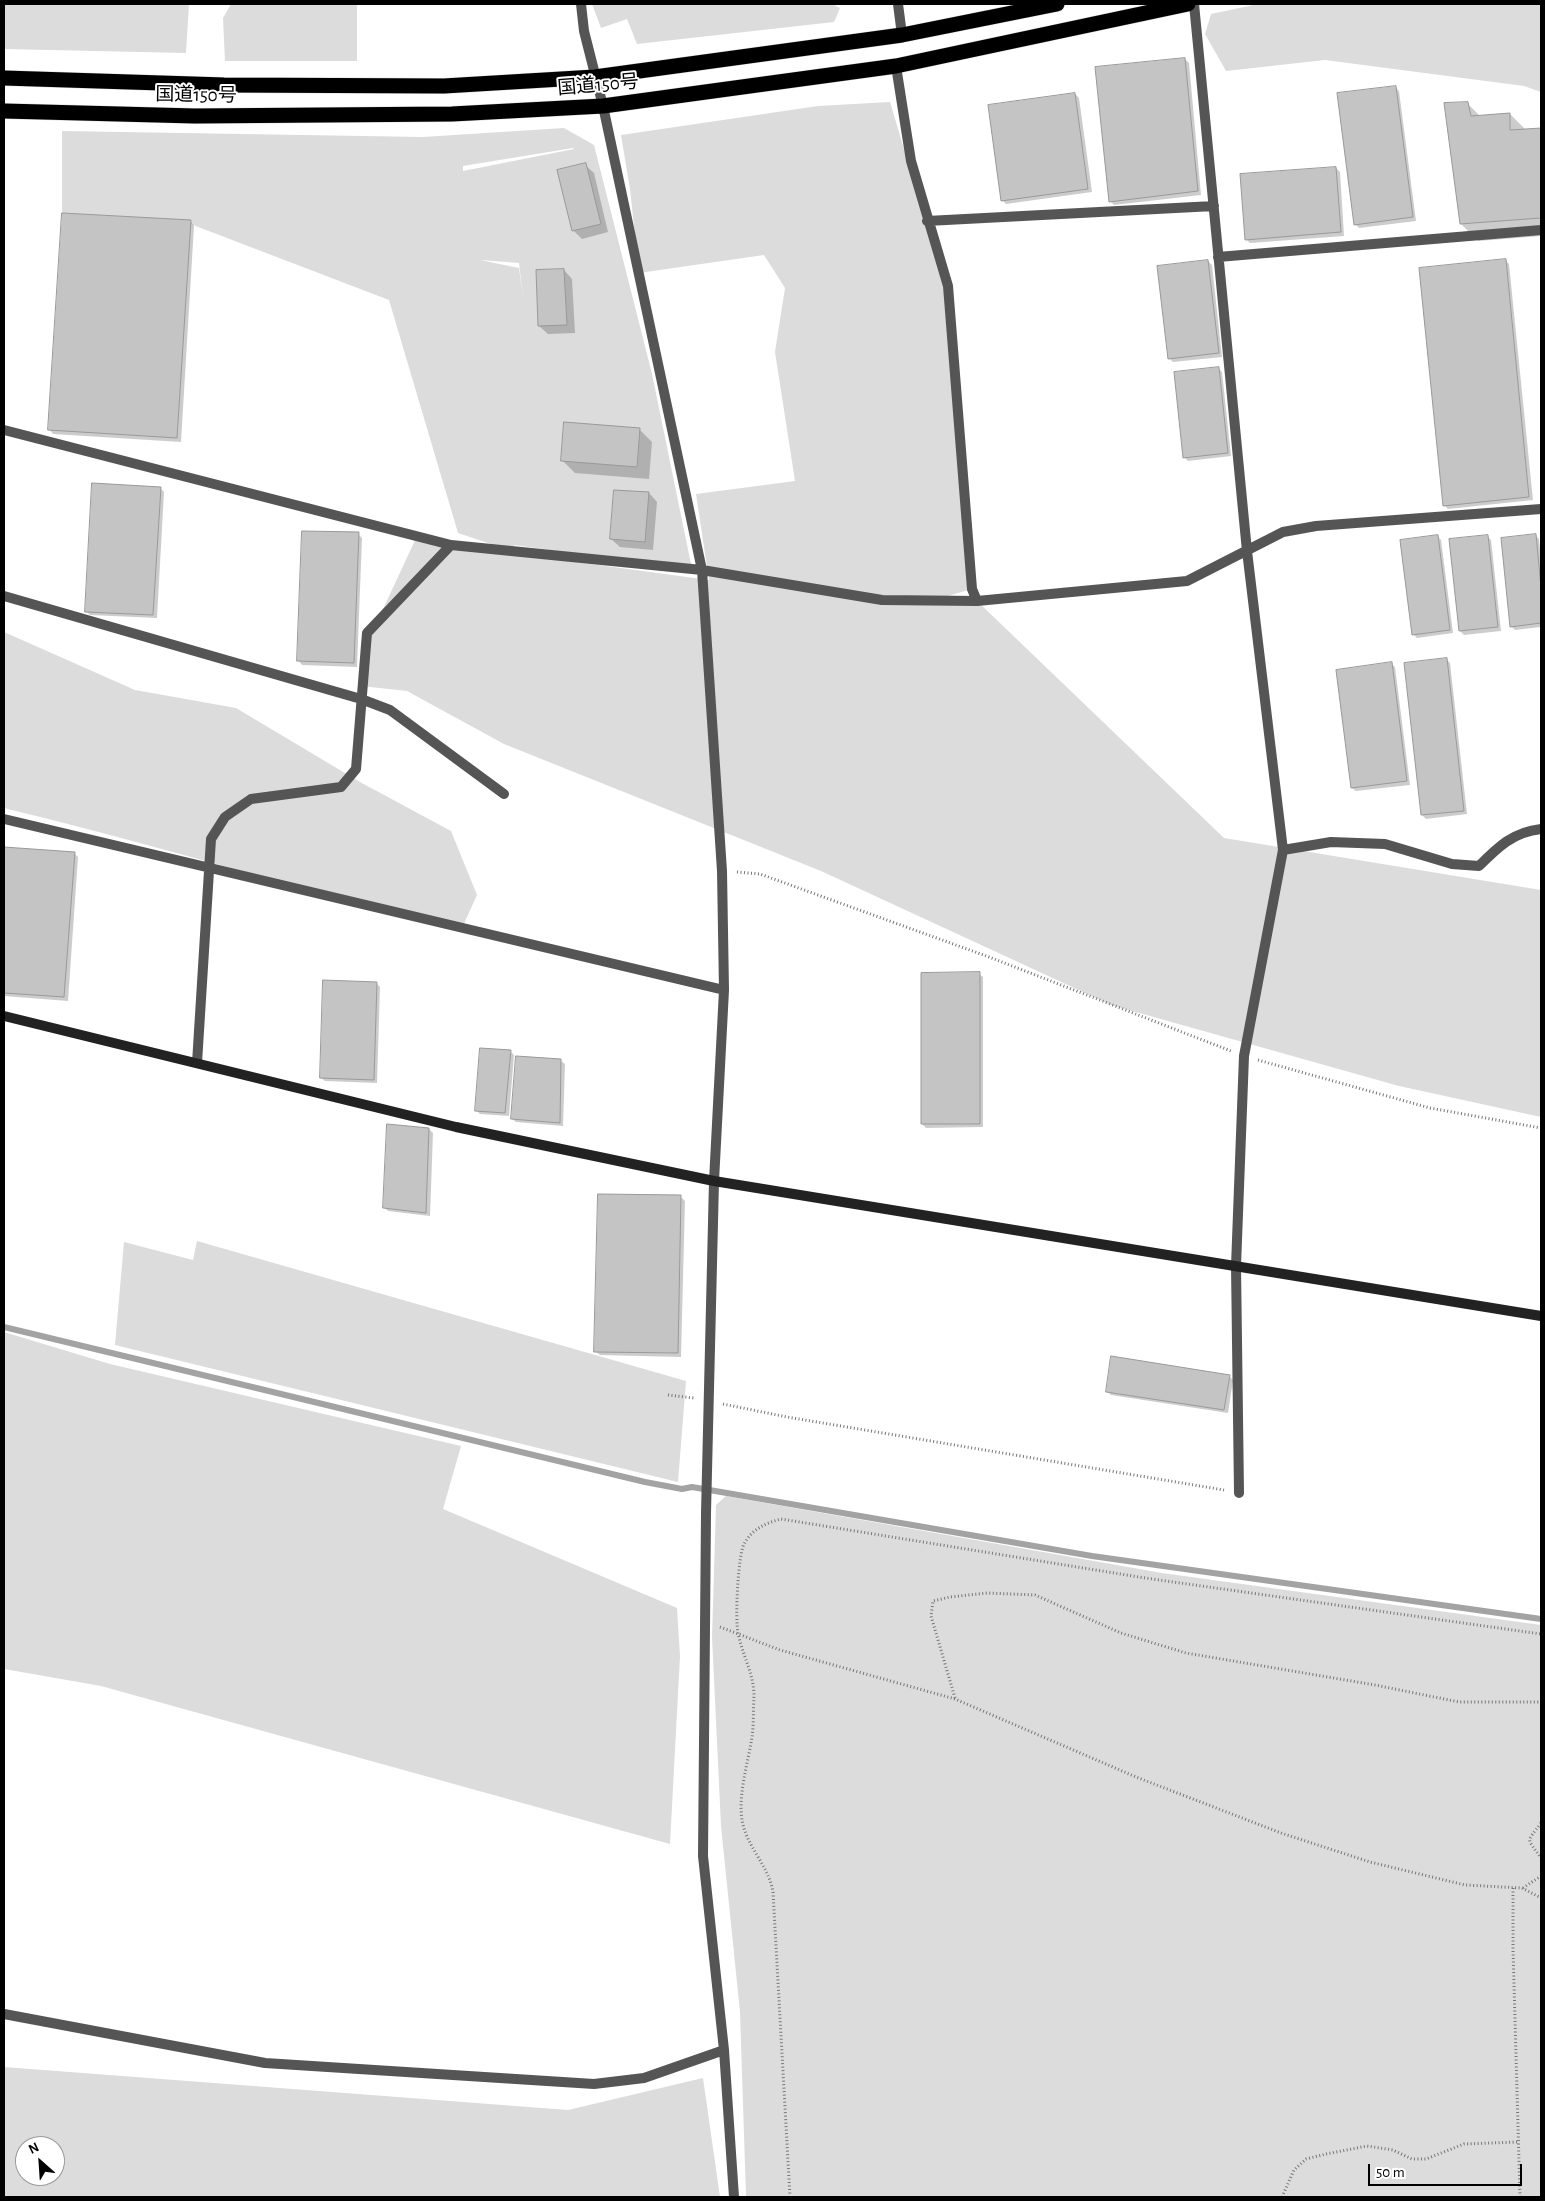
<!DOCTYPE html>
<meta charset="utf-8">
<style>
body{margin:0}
#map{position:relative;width:1545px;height:2201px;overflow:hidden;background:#fff;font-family:"Alegreya Sans",sans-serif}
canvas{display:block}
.frame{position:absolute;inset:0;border:5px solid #000;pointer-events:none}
.north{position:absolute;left:15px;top:2136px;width:50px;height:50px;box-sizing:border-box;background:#fff;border:1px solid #999;border-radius:50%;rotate:334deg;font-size:14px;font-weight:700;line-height:20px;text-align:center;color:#000}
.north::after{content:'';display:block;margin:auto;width:18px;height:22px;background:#000;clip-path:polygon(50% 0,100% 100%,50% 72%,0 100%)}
.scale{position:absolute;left:1368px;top:2164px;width:154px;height:22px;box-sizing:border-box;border:2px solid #000;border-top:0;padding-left:6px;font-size:15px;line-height:18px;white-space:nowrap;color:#000;-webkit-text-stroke:4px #fff;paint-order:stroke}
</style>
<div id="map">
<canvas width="1545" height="2201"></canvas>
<div class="frame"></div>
<div class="north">N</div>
<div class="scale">50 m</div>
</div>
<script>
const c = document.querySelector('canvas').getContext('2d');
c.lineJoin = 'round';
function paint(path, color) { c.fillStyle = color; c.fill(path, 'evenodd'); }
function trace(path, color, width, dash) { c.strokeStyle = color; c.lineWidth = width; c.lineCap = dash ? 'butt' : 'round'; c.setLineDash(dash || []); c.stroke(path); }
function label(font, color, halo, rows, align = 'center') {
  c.font = font + ' "Alegreya Sans","Noto Sans JP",sans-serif'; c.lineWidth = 4; c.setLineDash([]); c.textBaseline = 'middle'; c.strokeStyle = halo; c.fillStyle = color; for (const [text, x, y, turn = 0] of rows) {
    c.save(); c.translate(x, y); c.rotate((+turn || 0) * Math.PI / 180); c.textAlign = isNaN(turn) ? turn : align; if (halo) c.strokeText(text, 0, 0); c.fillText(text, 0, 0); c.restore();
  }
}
paint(new Path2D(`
 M4 4H189L186 53 4 49Z
 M231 4H357V61H225L223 18Z
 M592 4H832L840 8 834 22 637 44 627 19 601 28Z
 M1258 4H1541V92L1524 86 1325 60 1226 71 1205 34 1211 14Z
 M890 102 949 301 972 589 944 597 977 601 1224 838 1541 890V1117L1399 1086 1111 1005 821 871 504 744 407 691 361 686 364 650 417 536 451 545 709 580 696 494 795 481 775 352 785 288 764 255 639 273 630 189 621 135 818 106Z
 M564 128 594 145 652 374 692 569 514 545 512 551 458 533 389 300 180 220 62 213V131L423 137ZM573 148 574 149 463 171V166ZM480 260 519 263 523 298 519 268Z
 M4 632 135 690 236 708 360 782 451 831 477 895 462 928C308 892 157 845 4 808Z
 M197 1241 686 1381 678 1482 115 1345 124 1242 193 1260Z
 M4 1332 110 1364 461 1446 443 1509 677 1608 680 1656 670 1844 101 1686 4 1669Z
 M726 1496 1162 1573 1541 1625V2197H746L740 2012 721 1826 712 1637 716 1505Z
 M4 2067 568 2110 703 2078 720 2197H4ZM25 2146H55V2176H25Z`), '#dcdcdc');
paint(new Path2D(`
 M1185 59 1189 63 1201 195 1114 205 1110 201Z
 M1395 87 1399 91 1416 221 1359 228 1355 224Z
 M1075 94 1079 98 1092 192 1006 204 1002 200Z
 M1468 104 1481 117 1510 114 1526 130 1541 129V236L1478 241 1461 224Z
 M585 165 594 173 608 232 582 239 573 230Z
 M1336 168 1340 172 1344 236 1250 243 1246 239Z
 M191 222 194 226 181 442 53 434 50 430Z
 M1505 260 1509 264 1533 500 1448 509 1444 505Z
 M1208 261 1212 265 1222 357 1173 362 1169 358Z
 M564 270 572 279 575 333 548 334 539 326Z
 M1219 369 1222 372 1231 456 1188 461 1184 457Z
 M639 429 652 442 649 479 575 473 562 460Z
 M160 488 164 492 157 618 90 615 86 611Z
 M649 493 657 502 653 550 620 547 611 539Z
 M358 534 362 538 357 667 302 665 299 661Z
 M1535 535 1539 539 1541 559V627L1515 630 1511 626Z
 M1437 536 1441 540 1453 633 1417 638 1413 634Z
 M1487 536 1491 540 1501 631 1464 635 1460 631Z
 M1446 659 1450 663 1467 814 1426 819 1422 815 1405 664Z
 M1391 664 1395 667 1410 785 1356 791 1352 788Z
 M4 849 74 853 78 857 68 1001 4 996Z
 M979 974 983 977V1127L926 1128 922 1124Z
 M376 983 380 987 377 1083 325 1081 321 1078Z
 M510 1051 514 1055 509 1116 480 1114 476 1110Z
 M561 1061 565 1064 563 1126 516 1122 512 1119Z
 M429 1129 433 1133 430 1216 388 1211 384 1207Z
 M681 1197 685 1201 681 1357 600 1355 596 1352Z
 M1229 1376 1233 1380 1228 1413 1111 1395 1107 1391Z`), '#0003');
trace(new Path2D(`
 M4 1327 645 1482 682 1489 692 1487 1092 1556 1541 1619`), '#a3a3a3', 6);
const building = new Path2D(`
 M1185 58 1198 191 1109 202 1095 67Z
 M1396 86 1413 217 1354 225 1337 93Z
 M1075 93 1088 189 1001 201 988 105Z
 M1468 102 1471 116 1510 113V130L1541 128V218L1460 224 1444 103Z
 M586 163 601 224 572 231 557 170Z
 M1336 167 1341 232 1245 240 1240 174Z
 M62 213 191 220 177 438 48 430Z
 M1506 259 1529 497 1443 506 1419 268Z
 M1208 260 1219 353 1168 359 1157 266Z
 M564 269 567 325 538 326 536 270Z
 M1219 367 1228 453 1183 458 1174 372Z
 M564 422 640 428 637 467 561 461Z
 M92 483 161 487 153 615 85 612Z
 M614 490 649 492 645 542 610 539Z
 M302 531 359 532 354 663 297 661Z
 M1536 534 1541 587V623L1510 627 1501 538Z
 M1438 535 1450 630 1412 635 1400 540Z
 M1488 535 1498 627 1459 631 1449 539Z
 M1447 658 1464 811 1421 815 1404 663Z
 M1392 662 1407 781 1351 788 1336 670Z
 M4 847 75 852 64 997 4 993Z
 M980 972V1124H921V973Z
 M323 980 377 982 374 1080 320 1078Z
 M480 1048 511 1050 505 1113 475 1111Z
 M516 1056 561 1059 560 1123 511 1119Z
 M387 1124 429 1128 426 1213 383 1208Z
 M598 1194 681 1195 678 1353 594 1352Z
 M1111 1356 1230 1375 1224 1410 1106 1392Z`);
paint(building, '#c4c4c4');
trace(building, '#999', 1);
const highway = new Path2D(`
 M4 78 224 85 444 86 595 77 902 35 1057 4
 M4 111 195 116 452 114 603 106 896 66 1188 4`);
trace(highway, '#dbdbdb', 16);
trace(new Path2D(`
 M737 872 760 874 989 957 1231 1051
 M1258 1060 1430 1108 1541 1128
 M668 1395 694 1398
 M723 1404 787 1417 1224 1490
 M720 1627 780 1650 955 1699 1136 1777 1281 1833 1370 1862 1465 1885 1522 1888 1541 1898
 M955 1698 931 1616 933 1601 950 1597 987 1593 1035 1595 1121 1633 1186 1653 1375 1685 1459 1702H1541
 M1541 1823C1526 1844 1526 1836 1541 1858
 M1513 1888V1948L1520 2197
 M1523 1888 1541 1876
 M790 2197 773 1892C769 1866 746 1846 742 1820 738 1794 748 1763 752 1737 754 1724 753 1709 754 1696 754 1674 742 1654 738 1633 735 1618 738 1556 744 1544 752 1529 766 1523 781 1519L1145 1578 1541 1634
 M1282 2197 1294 2170 1306 2159 1326 2154 1367 2146 1393 2150 1412 2159H1426L1464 2144 1519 2142`), '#777', 3, [1, 2.5]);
trace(new Path2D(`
 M581 4 584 31 603 106 702 570 722 871 724 990 714 1181 706 1513 703 1856 724 2050 734 2197
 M898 4 902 35
 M1194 4 1247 551 1283 850 1244 1056 1236 1266 1239 1493
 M896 66 911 161 948 286 972 589 977 601
 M927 221 1214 206
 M1218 257 1541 230
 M4 430 451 545 702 570 882 600 977 601 1187 581 1283 532 1316 526 1541 509
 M4 596 361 699 390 710 504 794
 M4 819 724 990
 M1283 850 1331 842 1385 844 1452 864 1479 866C1498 847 1513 832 1541 829
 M197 1063 211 839 225 817 251 799 341 787 356 769 367 633 451 545
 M4 2014 265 2063 594 2084 644 2078 724 2050`), '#555', 10);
trace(new Path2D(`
 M4 1016 456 1127 714 1181 1541 1316`), '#222', 10);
trace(highway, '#000', 15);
label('19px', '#000', '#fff', [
 ["国道150号",598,85,-5],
 ["国道150号",196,95,1]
]);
</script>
